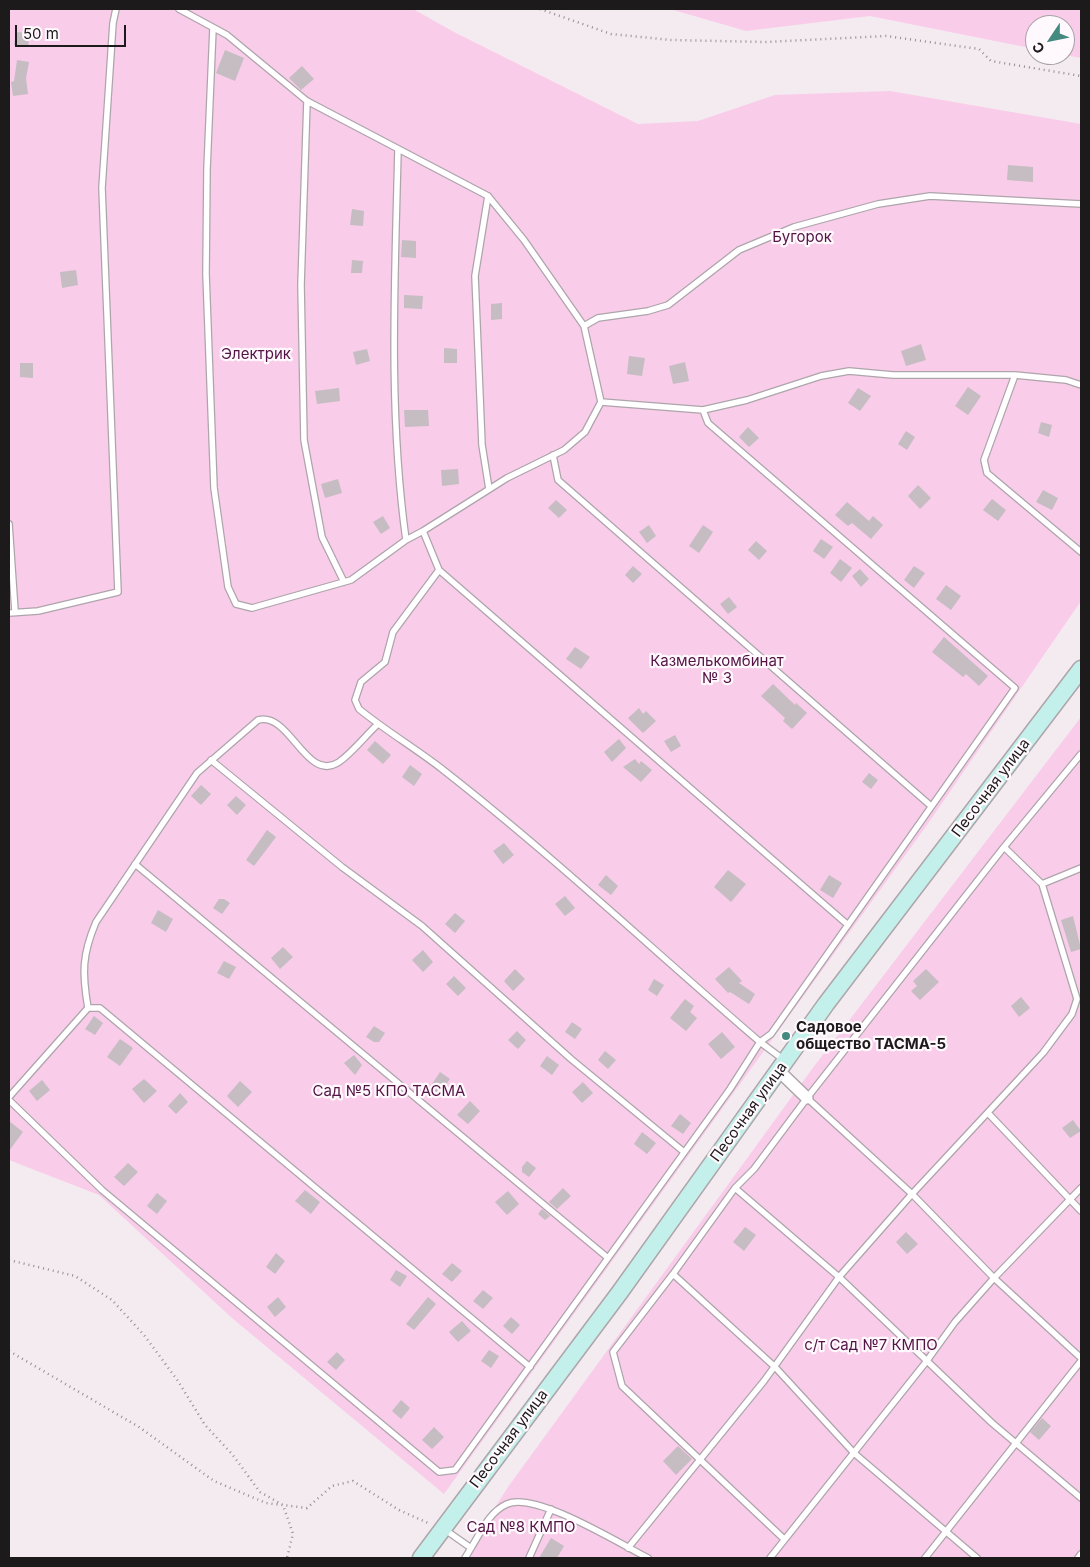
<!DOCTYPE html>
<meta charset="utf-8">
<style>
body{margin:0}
#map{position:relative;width:1090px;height:1567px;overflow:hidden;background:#f4ebf0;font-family:Inter,sans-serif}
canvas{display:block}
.frame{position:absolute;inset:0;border:10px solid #1d1a1c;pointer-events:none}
.north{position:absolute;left:1025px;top:15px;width:50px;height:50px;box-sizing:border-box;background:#fff9fd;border:1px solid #a5a0a3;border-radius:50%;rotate:236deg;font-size:14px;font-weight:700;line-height:20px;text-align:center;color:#1d1a1c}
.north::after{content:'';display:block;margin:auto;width:18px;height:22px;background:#448a81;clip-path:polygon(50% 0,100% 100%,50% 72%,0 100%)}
.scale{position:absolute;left:15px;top:25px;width:111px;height:22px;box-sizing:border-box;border:2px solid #1d1a1c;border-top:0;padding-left:6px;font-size:15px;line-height:18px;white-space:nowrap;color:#1d1a1c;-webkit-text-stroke:4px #fff9fd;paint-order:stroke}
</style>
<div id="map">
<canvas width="1090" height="1567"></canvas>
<div class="frame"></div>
<div class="north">С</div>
<div class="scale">50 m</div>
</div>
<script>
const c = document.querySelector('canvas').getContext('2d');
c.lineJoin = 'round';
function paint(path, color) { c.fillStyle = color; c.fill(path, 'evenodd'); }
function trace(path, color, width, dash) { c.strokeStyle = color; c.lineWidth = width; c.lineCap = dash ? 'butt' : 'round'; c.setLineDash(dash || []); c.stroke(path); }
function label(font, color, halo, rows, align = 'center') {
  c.font = font + ' Inter,sans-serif'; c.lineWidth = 4.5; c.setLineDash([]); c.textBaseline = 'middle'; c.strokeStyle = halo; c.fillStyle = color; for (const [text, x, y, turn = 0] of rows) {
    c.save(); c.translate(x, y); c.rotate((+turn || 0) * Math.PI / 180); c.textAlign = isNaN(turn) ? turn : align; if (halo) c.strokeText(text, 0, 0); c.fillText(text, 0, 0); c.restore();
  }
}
paint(new Path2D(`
 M9 9H413L454 32 638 124 698 121 775 95 890 91 1081 124V601L927 825 444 1494 232 1318 99 1195 9 1160Z
 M670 9H1081V58L1065 55V25H1035V49L870 16 746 31Z
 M1081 717V1558H463L508 1487 812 1069Z`), '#f9ccea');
paint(new Path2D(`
 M16 32 30 33 28 47 14 45Z
 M225 50 244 58 235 81 216 73Z
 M17 60 29 62 26 78 28 94 13 96 11 82 14 81Z
 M302 66 314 79 301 90 289 78Z
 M1008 165 1033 167V182L1007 180Z
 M352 209 364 211 363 226 350 225Z
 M402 240 416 241V258L401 257Z
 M352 260 363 261 362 273H351Z
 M76 270 78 285 62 288 60 272Z
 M404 295 423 296 422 309 404 308Z
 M502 303V319L491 320V304Z
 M921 344 926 360 906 366 901 351Z
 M444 348 457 349V363H444Z
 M367 349 370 361 356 365 353 352Z
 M629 356 645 358 642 376 627 374Z
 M685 362 689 381 673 384 669 366Z
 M20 363H33V378L20 377Z
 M968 387 981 396 968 415 955 406Z
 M339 388 340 401 317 404 315 391Z
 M858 388 871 396 860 411 848 403Z
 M404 410H428L429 426 405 427Z
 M1041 422 1052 425 1049 437 1038 433Z
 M748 427 759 438 749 447 739 437Z
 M906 431 915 437 907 450 898 444Z
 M458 469 459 484 442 486 441 470Z
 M338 479 342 493 325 498 321 484Z
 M918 485 931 498 920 509 908 496Z
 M1043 490 1058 498 1052 510 1036 502Z
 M992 499 1006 510 998 521 983 510Z
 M556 500 567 510 559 518 548 508Z
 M847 502 869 521 873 516 883 525 871 539 852 523 848 526 835 515Z
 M383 516 390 528 381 534 373 522Z
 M649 525 656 536 647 543 639 532Z
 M703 525 713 532 699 553 689 546Z
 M821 539 833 547 824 559 813 551Z
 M756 541 767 551 759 560 748 550Z
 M840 559 852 568 841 582 830 573Z
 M633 566 642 574 633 583 625 575Z
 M914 566 925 573 914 588 904 580Z
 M860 569 869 579 861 587 852 576Z
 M946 585 961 596 951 610 936 599Z
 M729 597 737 607 728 614 720 604Z
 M944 637 988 676 979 686 966 674 963 677 932 652Z
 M575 647 590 657 581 669 566 659Z
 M773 684 795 705 796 703 807 713 792 729 783 721 785 718 761 696Z
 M639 708 643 714 646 711 656 721 643 733 628 718Z
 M675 735 681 746 671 752 664 741Z
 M619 739 626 748 612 762 604 752Z
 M375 741 391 755 383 764 367 750Z
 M635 759 639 764 641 761 652 770 641 782 623 767Z
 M410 765 422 774 414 786 402 777Z
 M869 773 878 780 871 789 862 782Z
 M201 785 211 794 201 805 191 796Z
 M236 796 246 805 237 815 227 805Z
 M267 830 276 837 254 866 246 860Z
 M504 843 514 855 503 864 493 851Z
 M728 870 746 884 731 902 714 887Z
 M606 875 618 886 611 895 598 885Z
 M829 875 842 883 833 898 820 890Z
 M565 896 575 908 565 916 555 904Z
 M219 899H224L230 903 222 914 213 908Z
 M158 910 173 919 166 932 151 923Z
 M455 913 465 921 455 933 445 924Z
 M1073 916 1081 949 1071 952 1061 920Z
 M283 947 293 957 280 969 271 958Z
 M423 950 433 962 423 972 412 960Z
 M224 961 236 967 229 979 217 973Z
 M729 967 742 981 739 983 755 994 749 1004 730 992 728 993 715 979Z
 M515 969 525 979 513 991 504 981Z
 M926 969 939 982 920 1000 911 991 917 986 913 981Z
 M454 976 466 988 458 996 446 984Z
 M654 979 664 985 657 996 648 990Z
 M1021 997 1030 1008 1019 1017 1011 1006Z
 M685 999 694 1006 690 1012 697 1018 686 1031 670 1018Z
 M94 1016 103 1023 95 1035 85 1029Z
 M572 1022 582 1029 575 1039 565 1032Z
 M374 1026 385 1033 379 1042H374L366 1037Z
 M517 1031 526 1040 518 1049 508 1040Z
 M722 1032 735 1047 721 1059 708 1044Z
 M120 1039 133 1048 120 1066 107 1057Z
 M605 1051 616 1060 608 1069 598 1060Z
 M354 1055 362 1065 355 1075 344 1063Z
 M547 1056 559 1065 552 1075 540 1066Z
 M440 1072 450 1079 439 1094 430 1087Z
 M144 1079 157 1091 144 1103 132 1089Z
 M42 1080 50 1090 37 1101 29 1091Z
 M240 1081 252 1092 238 1107 227 1096Z
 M583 1082 593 1093 582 1103 572 1092Z
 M180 1093 188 1102 176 1114 168 1106Z
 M470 1101 480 1111 468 1124 457 1115Z
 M680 1114 691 1123 683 1134 671 1126Z
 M1073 1120 1081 1131 1070 1138 1062 1128Z
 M9 1121 23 1132 9 1151Z
 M642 1132 656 1143 647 1154 634 1144Z
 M527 1161 536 1168 529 1177 522 1172V1167Z
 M128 1163 138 1172 124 1186 114 1177Z
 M563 1188 571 1196 557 1209 549 1202Z
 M305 1190 320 1202 311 1214 295 1201Z
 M508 1191 519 1204 507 1215 495 1202Z
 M157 1193 167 1201 157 1214 147 1206Z
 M542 1209 550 1216 545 1220 538 1214Z
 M745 1227 756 1235 744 1251 733 1242Z
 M906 1232 918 1244 907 1254 896 1242Z
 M276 1253 285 1261 275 1274 266 1267Z
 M452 1263 462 1271 452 1282 442 1274Z
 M396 1270 407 1276 400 1287 390 1280Z
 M483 1290 493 1298 483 1309 473 1301Z
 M278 1297 286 1307 275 1317 267 1307Z
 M428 1297 436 1304 414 1330 406 1324Z
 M511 1317 520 1325 512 1334 503 1326Z
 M462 1321 471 1331 458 1342 449 1332Z
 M489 1350 499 1356 491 1368 481 1361Z
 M337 1352 345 1360 336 1370 327 1362Z
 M401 1400 410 1408 401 1419 392 1411Z
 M1042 1418 1051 1426 1039 1440 1030 1432Z
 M434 1427 444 1437 432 1449 422 1440Z
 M678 1446 692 1459 676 1475 663 1461Z
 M551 1538 564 1546 557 1558H539Z`), '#c5bdc2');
const service = new Path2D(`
 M179 9 227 35 307 101 488 196 524 240 584 326 598 318 648 311 668 305 739 250 794 227 878 204 930 196 1081 204
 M213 28 207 169 206 274 214 488 228 587 236 604 252 608 351 580 406 540 423 531 507 478 564 450 585 432 601 402 584 326
 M307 101 301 285 304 440 322 537 344 582
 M398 149C395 279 388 410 406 540
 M488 196 475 276 482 445 489 489
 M1015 375 984 460 987 473 1081 552
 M601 402 703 410 747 400 821 376 849 371 893 375H1015L1066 380 1081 385
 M553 455 558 480 931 806
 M9 524 15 611
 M423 531 439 570 393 632 385 662 361 682 355 700 359 709C386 731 415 748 442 769 552 855 654 951 760 1042L784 1060
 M439 570 848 925
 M9 613 38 611 118 592 102 188 113 23 116 9
 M1081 754 1004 847 807 1098 912 1194 994 1278 1081 1358
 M211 760 342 867 422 926 571 1059 684 1152
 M135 864 608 1258
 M1042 884 1081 868
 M88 1008H100L530 1367
 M9 1097 88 1008C82 973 82 955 96 922L197 773 258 720C290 711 306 784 339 762 353 752 365 736 378 724
 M9 1100 102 1190 439 1472 455 1470 730 1089 760 1042 771 1034 1015 688 708 423 703 410
 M988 1113 1081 1211
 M735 1188 839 1277 992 1423 1081 1498
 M673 1274 775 1367 854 1453 977 1558
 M444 1529 471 1548C481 1532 489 1512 507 1504 535 1491 620 1544 648 1558
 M784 1539 622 1386 613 1352 673 1274 735 1188 754 1169 807 1098
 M628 1548 764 1381 839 1277 912 1194 1043 1053 1072 1014 1077 999 1042 884 1004 847
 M465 1558 471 1548
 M529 1558 551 1509
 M770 1558 926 1362 955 1322 994 1278 1081 1188
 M925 1558 1081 1361
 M1078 1558 1081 1554`);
const minor = new Path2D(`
 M779 1071 807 1098`);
const secondary = new Path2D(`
 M421 1558 620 1292 826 1004 1081 669`);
trace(service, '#ada5aa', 8);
trace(minor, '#ada5aa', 14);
trace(secondary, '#ada5aa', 19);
trace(new Path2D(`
 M540 9 611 34 671 40 766 42 886 36 979 49 991 61 1081 76
 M9 1260 75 1276 112 1300 144 1335 178 1381 205 1425 232 1454 260 1492 283 1505 293 1534 287 1558
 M9 1351 139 1427 214 1481 266 1503 307 1508 332 1486 353 1481 399 1510 428 1523`), '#948e92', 2.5, [1, 4]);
trace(service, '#fff', 5.5);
trace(minor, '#fff', 11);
trace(secondary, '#c4f0eb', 16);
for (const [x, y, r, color] of [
 [786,1036,5,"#448a81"]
]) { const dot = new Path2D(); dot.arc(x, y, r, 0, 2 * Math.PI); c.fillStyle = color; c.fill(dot); trace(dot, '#fff9fd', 2); }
label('15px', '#531344', '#fff9fd', [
 ["Бугорок",802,237],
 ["Электрик",256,354],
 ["Казмелькомбинат",717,661],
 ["№ 3",717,678],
 ["Сад №5 КПО ТАСМА",389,1091],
 ["с/т Сад №7 КМПО",871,1345],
 ["Сад №8 КМПО",521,1527]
]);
label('15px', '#1d1a1c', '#fff9fd', [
 ["Песочная улица",991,788,-53],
 ["Песочная улица",749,1112,-54],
 ["Песочная улица",509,1439,-53]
]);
label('bold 15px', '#1d1a1c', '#fff9fd', [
 ["Садовое",796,1027],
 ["общество ТАСМА-5",796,1044]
], 'left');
</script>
